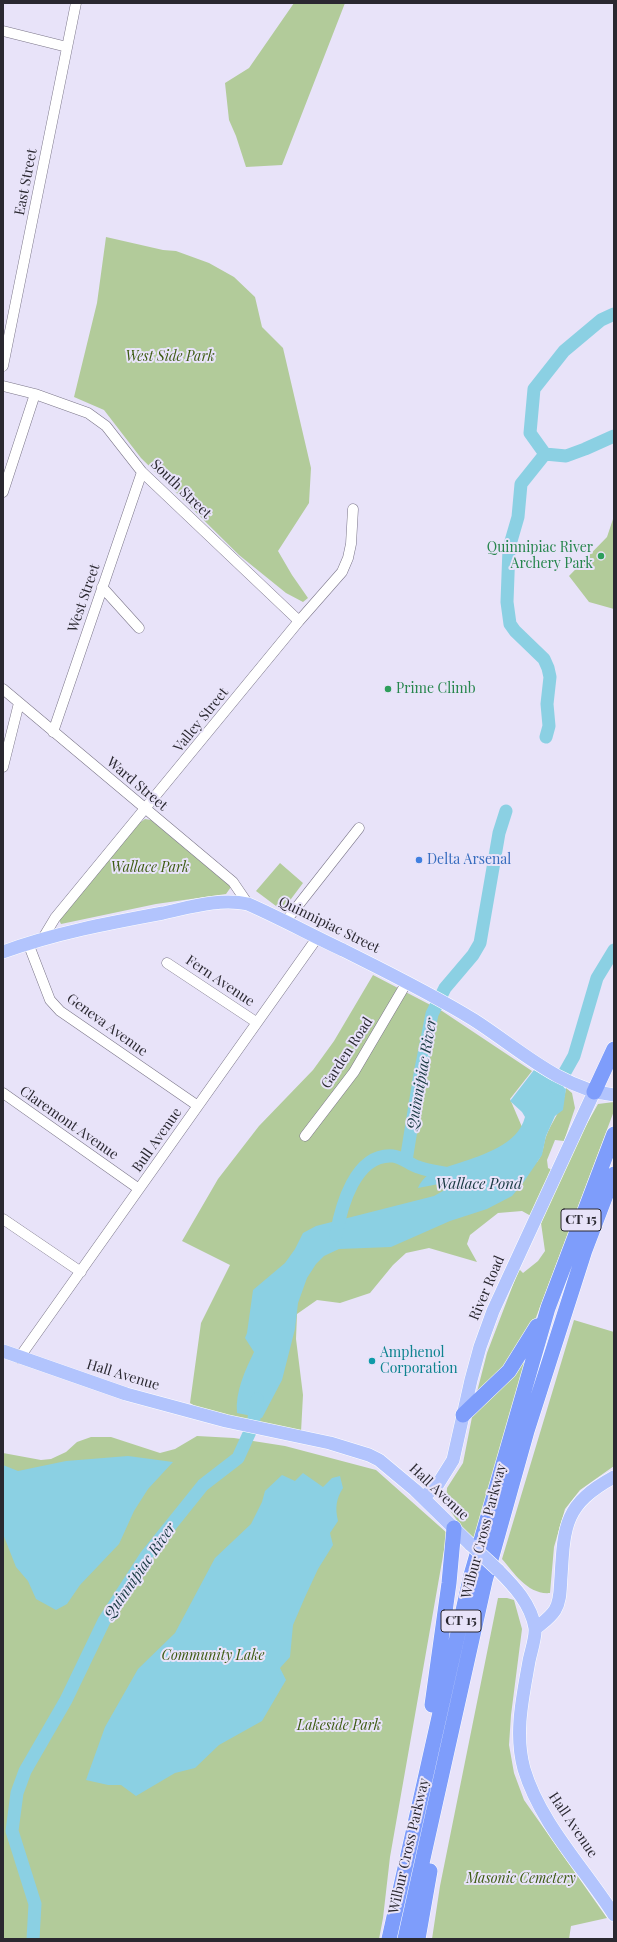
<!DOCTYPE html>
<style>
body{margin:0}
#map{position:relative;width:617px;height:1942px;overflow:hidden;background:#e8e3f9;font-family:"Playfair Display",serif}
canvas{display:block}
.frame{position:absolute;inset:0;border:4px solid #2a2830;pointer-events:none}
</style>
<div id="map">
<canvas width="617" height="1942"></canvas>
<div class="frame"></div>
</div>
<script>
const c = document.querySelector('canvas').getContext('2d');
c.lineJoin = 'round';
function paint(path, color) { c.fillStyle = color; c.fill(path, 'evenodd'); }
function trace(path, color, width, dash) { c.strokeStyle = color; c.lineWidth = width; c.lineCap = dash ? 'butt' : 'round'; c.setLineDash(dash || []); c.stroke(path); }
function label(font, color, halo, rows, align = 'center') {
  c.font = font + ' "Playfair Display",serif'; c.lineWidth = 4; c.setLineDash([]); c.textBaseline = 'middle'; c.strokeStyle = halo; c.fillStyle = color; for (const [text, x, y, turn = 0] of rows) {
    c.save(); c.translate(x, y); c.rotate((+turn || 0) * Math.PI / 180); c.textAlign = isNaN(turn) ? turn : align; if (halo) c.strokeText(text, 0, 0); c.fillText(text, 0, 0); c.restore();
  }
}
paint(new Path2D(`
 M294 3H345L282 165 246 167 236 136 229 120 225 83 249 68Z
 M106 237 163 250 176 251 209 263 234 277 255 297 262 327 283 348 311 468 309 503 278 551 292 575 308 598 303 602 286 593 239 555 141 458 104 410 74 397 97 303Z
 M614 516V609L589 602 569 576 607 537Z
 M145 819 151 820 231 887 226 894 156 904 61 924 59 920 138 824Z
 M280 863 303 883 285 907 280 909 256 891Z
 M373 975 442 1011 532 1071 510 1099 537 1162C544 1154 543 1143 547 1134 555 1116 563 1109 566 1088L572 1093 575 1108 564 1141 555 1140 547 1160 548 1168 552 1170 531 1216 522 1211 498 1213 470 1235 467 1244 477 1262 429 1248 406 1253 393 1265 370 1293 340 1303 317 1300 297 1314 296 1339 303 1395 301 1432 203 1411 190 1403 201 1323 230 1265 182 1241 218 1179 259 1126 313 1070 334 1041Z
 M614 1102V1111L535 1320 515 1355 477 1392 487 1353 519 1269 523 1273 538 1261 545 1251 541 1223 570 1154 598 1104Z
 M574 1320 614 1332V1466L580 1490 565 1509 554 1547 550 1593C528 1595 514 1573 502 1559Z
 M525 1356 527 1360 474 1538 461 1526 446 1505 447 1488 463 1463 472 1417Z
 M197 1436 234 1438 285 1446 376 1470 447 1533 390 1857 383 1918 379 1939H3V1453L41 1460 51 1459 66 1452 77 1442 91 1437H111L160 1453 175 1449Z
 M498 1598H507L514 1600 522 1629 511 1715 509 1745 514 1773 524 1800 607 1918 571 1926 569 1939H432L440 1886Z`), '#b2cb9a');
paint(new Path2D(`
 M534 1070 566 1089 563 1110 555 1116 546 1136 542 1155 523 1183 512 1196 487 1209 450 1221 391 1247 339 1249 324 1256 316 1264 307 1278 298 1303 295 1329 282 1380 262 1418 237 1413C235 1392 245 1371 254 1352L245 1338 247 1333 253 1290 285 1263 295 1249 303 1233 316 1226 434 1196 450 1187 452 1183 449 1182 418 1188C426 1170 442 1169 459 1163 482 1155 518 1145 525 1117L522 1112 510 1101Z
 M128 1456 173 1462 148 1489 134 1511 119 1544 80 1585 67 1604 56 1610 36 1599 28 1581 16 1567 3 1534V1465L18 1471 66 1461Z
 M303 1473 323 1487 332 1478 340 1476 343 1488C336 1499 335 1508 338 1521L330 1533 333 1545 318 1569 305 1597 293 1625 290 1657 280 1668 286 1680 262 1721 219 1745 195 1768 175 1773 136 1796 121 1785H108L86 1780 105 1727 138 1669 175 1633 215 1558 251 1524 262 1502 265 1491 282 1475 295 1481Z`), '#8bd0e3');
trace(new Path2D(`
 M614 314 601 320 564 351 534 389 530 433 545 454 566 456 585 449 614 436
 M545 454 521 484 518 517 509 548 507 602 510 624 515 631 544 659 548 668 550 677 547 704 549 726 546 737
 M556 1088 574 1056 597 978 614 950
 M406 1161 420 1074 432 1014 445 988 473 955 480 943 499 833 506 811
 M336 1235C341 1207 355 1153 393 1156 402 1157 409 1164 418 1167 428 1171 440 1172 450 1174
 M33 1939 35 1904 12 1831 17 1793 25 1771 66 1700 104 1621 146 1556 203 1485 238 1458 253 1425 257 1399`), '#8bd0e3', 13);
const minor = new Path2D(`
 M3 31 67 47
 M3 366 76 3
 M3 386 35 394 88 413 106 426 142 472 299 621
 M3 492 35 394
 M102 587 139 628
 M3 689 233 882 248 904
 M53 732 142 472
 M3 767 19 703
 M285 922 359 828
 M43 938 55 918 299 621 342 572 348 558 351 544 353 509
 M28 943 50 1000 60 1011 198 1106
 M167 963 256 1022
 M3 1093 139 1189
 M305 1136 354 1072 407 982
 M3 1219 81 1272
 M19 1358 317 938`);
const major = new Path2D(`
 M3 952C55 933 109 923 163 913 191 907 220 898 248 904 280 918 311 935 343 950 387 972 432 994 474 1020 518 1048 560 1089 614 1095
 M3 1351 126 1394 226 1421 330 1443 369 1455 379 1460 415 1490 471 1545
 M423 1498 438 1484 453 1460 471 1380 480 1347 493 1311 594 1092
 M498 1570C514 1586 531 1604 535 1628 536 1637 531 1651 529 1661 523 1696 514 1733 524 1769 540 1823 584 1868 614 1915
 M535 1629C542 1623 550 1618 555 1610 561 1600 560 1588 561 1577 564 1524 565 1504 614 1477`);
const highway = new Path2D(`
 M594 1092 614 1049
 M463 1415 509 1371 537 1326
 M432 1705 449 1583 454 1528
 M389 1939 471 1575 548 1308 614 1134
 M405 1939 485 1581 527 1431 585 1250 614 1174
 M418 1939 430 1871`);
trace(minor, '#7b7689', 11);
trace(major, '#fff', 14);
trace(highway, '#fff', 16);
trace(minor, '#fff', 10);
trace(major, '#b2c4fd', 13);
trace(highway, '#7e9dfb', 15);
const majorBridge = new Path2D(`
 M471 1545 498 1570`);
trace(majorBridge, '#fff', 14, []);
trace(majorBridge, '#b2c4fd', 13);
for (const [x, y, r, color] of [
 [601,556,4,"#2e9e5b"],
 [388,689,4,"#2e9e5b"],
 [419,860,4,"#3f7fe0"],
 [372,1361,4,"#0f9aa8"]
]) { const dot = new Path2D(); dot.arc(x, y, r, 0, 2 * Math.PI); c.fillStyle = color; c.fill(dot); trace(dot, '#e8e3f9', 1.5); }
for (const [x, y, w] of [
 [581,1220,40],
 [461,1621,40]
]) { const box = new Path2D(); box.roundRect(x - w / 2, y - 11, w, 22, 3); c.fillStyle = '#e8e3f9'; c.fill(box); trace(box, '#2a2830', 1); }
label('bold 13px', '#2a2830', null, [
 ["CT 15",581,1220],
 ["CT 15",461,1621]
]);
label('14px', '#2a2830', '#e8e3f9', [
 ["East Street",26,182,-79],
 ["South Street",181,489,44],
 ["West Street",84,598,-71],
 ["Valley Street",201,720,-51],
 ["Ward Street",137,784,40],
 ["Quinnipiac Street",329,925,26],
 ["Fern Avenue",220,981,34],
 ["Geneva Avenue",107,1025,36],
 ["Garden Road",347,1053,-57],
 ["Claremont Avenue",69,1123,35],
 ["Bull Avenue",157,1140,-55],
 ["River Road",487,1288,-67],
 ["Hall Avenue",123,1375,17],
 ["Hall Avenue",439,1492,43],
 ["Wilbur Cross Parkway",484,1531,-75],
 ["Hall Avenue",573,1825,56],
 ["Wilbur Cross Parkway",409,1846,-77]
]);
label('italic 14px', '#3d5b12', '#e8e3f9', [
 ["West Side Park",170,357],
 ["Wallace Park",150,868],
 ["Community Lake",213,1656],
 ["Lakeside Park",339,1726],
 ["Masonic Cemetery",521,1879]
]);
label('14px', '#27864d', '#e8e3f9', [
 ["Quinnipiac River",593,548],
 ["Archery Park",593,564],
 ["Prime Climb",396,689,"left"]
], 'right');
label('14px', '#366cbe', '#e8e3f9', [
 ["Delta Arsenal",427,860]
], 'left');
label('14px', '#0d838f', '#e8e3f9', [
 ["Amphenol",380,1353],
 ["Corporation",380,1369]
], 'left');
label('italic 15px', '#193a43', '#e8e3f9', [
 ["Quinnipiac River",422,1074,-80],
 ["Wallace Pond",479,1184],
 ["Quinnipiac River",140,1571,-55]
]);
</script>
